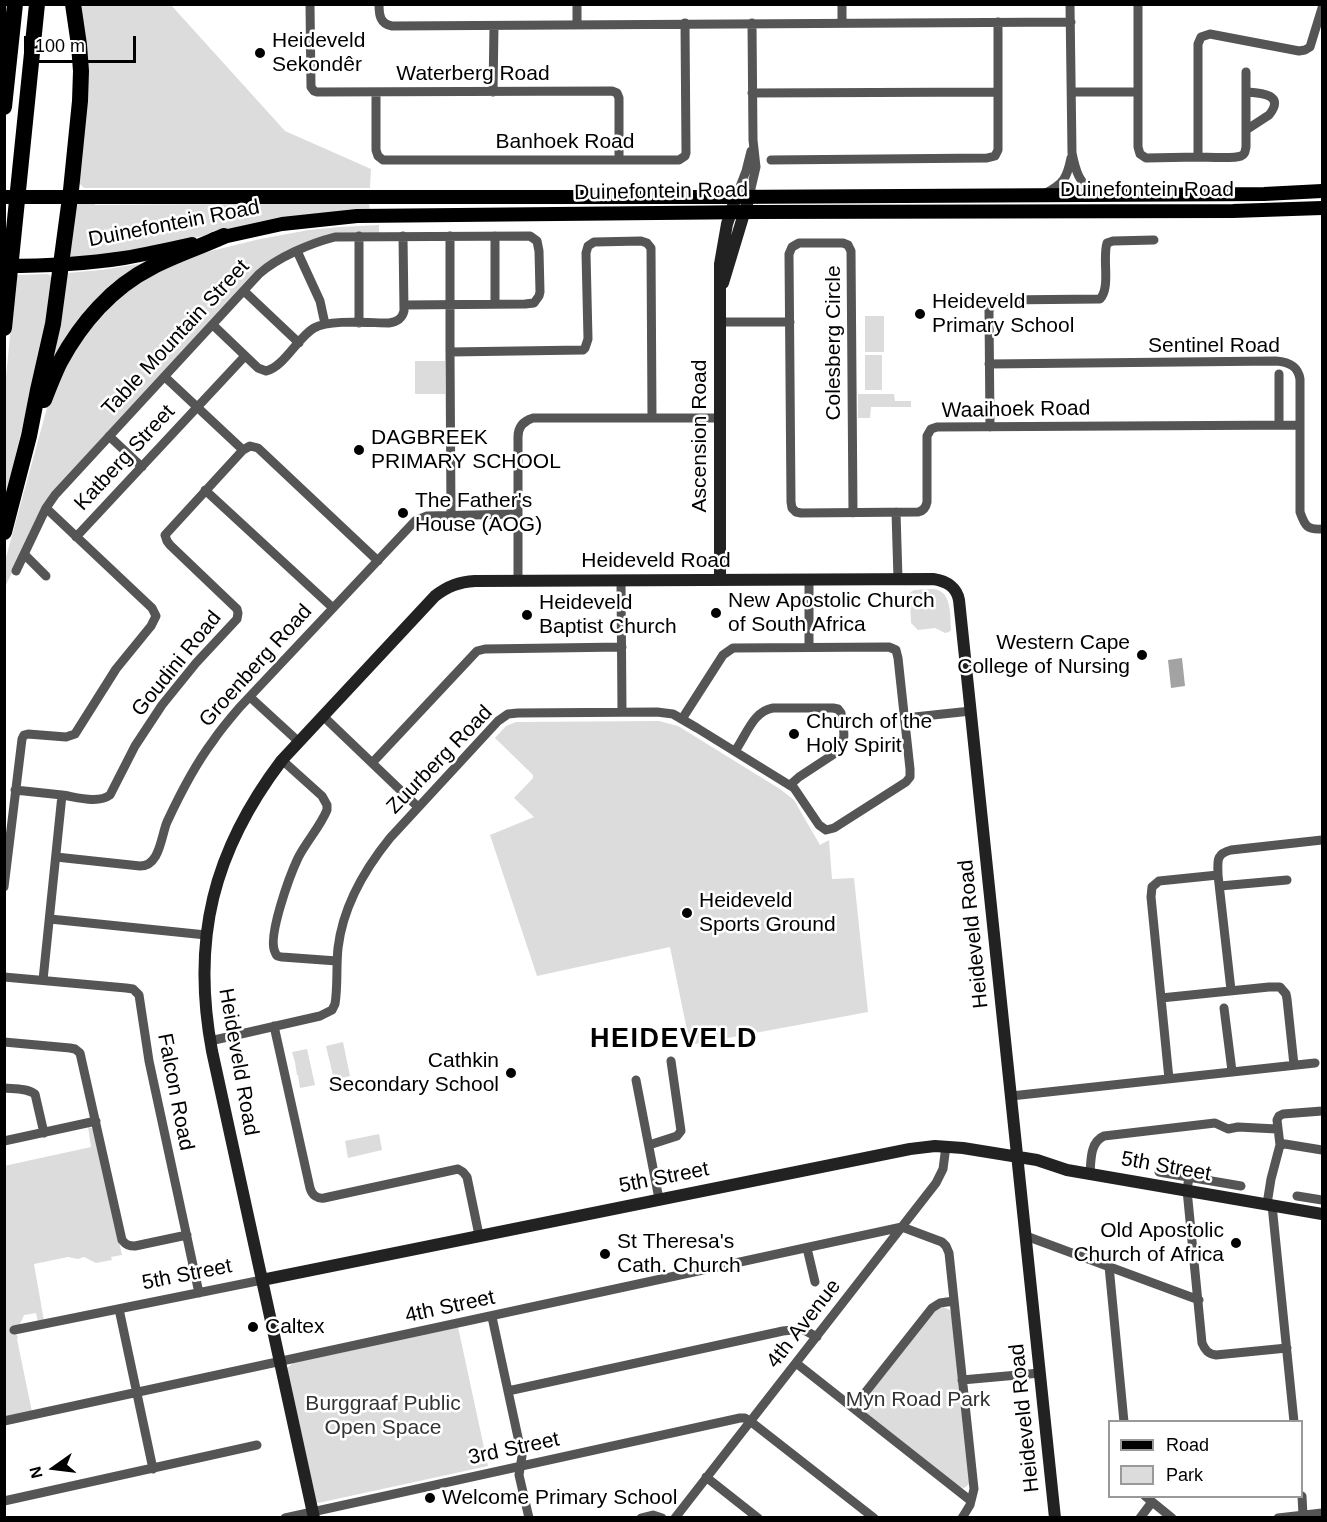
<!DOCTYPE html>
<meta charset="utf-8">
<style>
body{margin:0}
#map{position:relative;width:1327px;height:1522px;overflow:hidden;background:#fff;font-family:Arial,sans-serif}
canvas{display:block}
.frame{position:absolute;inset:0;border:6px solid #000;pointer-events:none}
.legend{position:absolute;left:1108px;top:1420px;width:195px;height:78px;box-sizing:border-box;background:#fff;border:2px solid #999;margin:0;padding:8px 10px;list-style:none;font-size:18px;color:#000}
.legend li{display:flex;align-items:center;gap:12px;height:30px}
.legend b{width:30px;border:2px solid #999}
.north{position:absolute;left:24px;top:1438px;width:60px;height:60px;-webkit-text-stroke:4px #fff;paint-order:stroke;rotate:256deg;font-size:16px;font-weight:700;line-height:24px;text-align:center;color:#000}
.north::after{content:'';display:block;margin:auto;width:21px;height:27px;background:#000;clip-path:polygon(50% 0,100% 100%,50% 72%,0 100%)}
.scale{position:absolute;left:24px;top:36px;width:112px;height:27px;box-sizing:border-box;border:3px solid #000;border-top:0;padding-left:8px;font-size:18px;line-height:21px;white-space:nowrap;color:#000;-webkit-text-stroke:4px #fff;paint-order:stroke}
</style>
<div id="map">
<canvas width="1327" height="1522"></canvas>
<div class="frame"></div>
<ul class="legend">
<li><b style="height:8px;background:#000"></b>Road</li>
<li><b style="height:16px;background:#dcdcdc"></b>Park</li>
</ul>
<div class="north">N</div>
<div class="scale">100 m</div>
</div>
<script>
const c = document.querySelector('canvas').getContext('2d');
c.lineJoin = 'round';
function paint(path, color) { c.fillStyle = color; c.fill(path, 'evenodd'); }
function trace(path, color, width, dash) { c.strokeStyle = color; c.lineWidth = width; c.lineCap = dash ? 'butt' : 'round'; c.setLineDash(dash || []); c.stroke(path); }
function label(font, color, halo, rows, align = 'center') {
  c.font = font + ' Arial,sans-serif'; c.lineWidth = 5; c.setLineDash([]); c.textBaseline = 'middle'; c.strokeStyle = halo; c.fillStyle = color; for (const [text, x, y, turn = 0] of rows) {
    c.save(); c.translate(x, y); c.rotate((+turn || 0) * Math.PI / 180); c.textAlign = isNaN(turn) ? turn : align; if (halo) c.strokeText(text, 0, 0); c.fillText(text, 0, 0); c.restore();
  }
}
paint(new Path2D(`
 M78 5H171L285 131 371 169 370 188H84L79 183Z
 M95 202V205L369 203 370 211 245 226 130 253 71 257 70 255 76 205 79 204Z
 M379 225V234H333L253 277 50 494 6 585H5V561L50 397 54 386 92 322 144 278 203 253 260 239 309 230 339 227Z
 M144 263 51 368 67 273 101 270Z
 M47 274 50 275 52 279 43 341 5 499V387L16 275Z
 M865 316H884V352H865Z
 M865 355H882V390H865Z
 M415 361H445V394H415Z
 M858 394H894L895 401H911V407H871L870 418H858Z
 M914 590C921 590 931 588 938 590 952 595 950 618 951 630L949 632 945 633 935 628 918 630 911 623 910 601 908 598V594Z
 M659 721 678 726 780 789 794 800 820 845 829 840 832 879 854 878 868 1012 690 1045 670 947 537 976 490 835 534 817 514 798 533 778V775L495 738 506 726 516 722Z
 M343 1042 350 1076 334 1080 326 1046Z
 M307 1049 315 1085 300 1088 298 1075H297L295 1062 292 1052Z
 M88 1127 92 1128 95 1133 122 1255 111 1257 112 1260 96 1263 84 1257 78 1259 68 1257 34 1264 44 1321 38 1322 36 1313 24 1315 16 1333 18 1338 17 1339 32 1412 4 1418V1166L91 1147Z
 M379 1134 382 1150 348 1158 345 1141Z
 M943 1307 950 1310 952 1315 969 1480V1484L964 1488 958 1486 863 1410 862 1405 864 1400 935 1310Z
 M458 1327 488 1466 318 1503 316 1501 287 1368 293 1363Z`), '#dcdcdc');
paint(new Path2D(`
 M1182 658 1185 686 1171 688 1168 660Z`), '#a3a3a3');
trace(new Path2D(`
 M310 4 311 87 314 91 317 92 612 91 617 93 619 98V160
 M379 4C379 15 380 24 392 26L1071 22
 M577 4V24
 M842 4V23
 M1070 4 1072 153C1076 173 1079 182 1095 194
 M1138 4V147L1140 154 1146 158 1198 157V44L1201 37 1210 34 1299 51 1305 50 1310 47 1322 8
 M376 92V150L378 156 383 160H679L685 156 686 153 685 23
 M493 92 494 26
 M1072 92H1137
 M1246 92C1260 93 1286 94 1269 115L1246 130
 M752 93 998 92
 M1198 157C1207 157 1234 159 1241 156 1245 154 1245 152 1246 147V72
 M771 160 987 158 995 156 998 150V22
 M1046 193C1064 183 1067 178 1071 158
 M736 197 746 171 751 151
 M749 197 756 167 753 140 752 23
 M359 236V323
 M297 251 320 301 325 324
 M244 291 299 343
 M495 304V236
 M720 322H790
 M213 325 258 368 266 371C284 367 298 337 314 328 330 319 370 323 389 323 397 322 402 319 404 311L403 236
 M450 352V236
 M989 364 1276 361C1289 362 1298 366 1300 379V512C1305 526 1307 530 1322 529
 M165 377 243 450
 M1279 425V374
 M990 427 989 311 992 304 1001 300 1100 299C1111 287 1102 259 1107 243L1113 241 1154 240
 M109 436 142 467
 M205 490 333 608
 M896 512 898 579
 M853 513 851 251 848 245 843 243H799L792 247 789 254 791 502 792 508 796 512 801 513 918 512C924 511 926 507 927 502V436L931 429 937 427 1300 425
 M451 515 450 352 583 350 585 348 588 339 586 253 588 246 594 242 641 241 647 243 651 248 652 418
 M76 537 245 356
 M25 555 46 576
 M16 571 46 508 55 495 259 274C278 257 311 243 335 237L530 236 537 241 539 251 540 292 539 296 534 303 525 304 404 305
 M809 580V647
 M518 581V437C518 427 523 421 533 418H720
 M621 581 622 712
 M250 697 299 742
 M323 716 418 807
 M905 718 971 711
 M735 751C746 736 753 711 773 708H833L838 709 841 713C843 726 848 741 837 752L799 777 790 785
 M282 760 322 796 327 805V810C320 827 306 842 298 858 290 875 267 937 275 952 277 957 277 956 282 957L337 961
 M372 763 477 651 485 649 622 647
 M15 790 62 795 43 980
 M62 795C76 797 98 804 110 795L135 746 162 705 196 663 237 619 238 613 237 609 170 545 167 541 165 535 243 450 250 446 258 448 378 561
 M56 857 140 866C160 866 161 836 167 822 180 794 194 766 213 741 221 729 230 719 239 708L415 521 427 516 518 514
 M1220 886 1287 880
 M4 887 22 739 24 735 28 734 66 737 75 734 116 669 151 626 156 616 152 608 46 508
 M50 919 206 935
 M4 977 126 988 133 989 139 995 149 1061 199 1293
 M1231 990 1218 875C1218 862 1215 854 1231 850L1322 840
 M1161 998 1269 987H1280L1286 994 1287 999 1294 1065
 M1224 1008 1232 1071
 M274 1026 310 1188C312 1195 317 1199 324 1198L458 1169 463 1172 467 1177 479 1235
 M210 1041 320 1016 332 1010 335 1004C338 986 336 967 338 948 343 906 364 870 390 838L498 721 508 714 518 713 657 712 673 714 697 728 794 788 819 825 826 830 834 828 906 782 910 777V769L898 658 896 650 889 647 733 648 723 655 682 719
 M4 1042 70 1048 75 1049 80 1053 122 1240C126 1245 129 1246 135 1246L187 1235
 M1169 1079 1151 897 1152 887 1159 881 1218 875
 M636 1080 659 1199
 M4 1088C14 1089 27 1088 35 1094L44 1133
 M1011 1096 1315 1063
 M4 1141 96 1121
 M649 1145 677 1136 681 1131 671 1061
 M1280 1145 1285 1144 1322 1150
 M1159 1172 1241 1186
 M1090 1174C1091 1160 1090 1142 1104 1136L1215 1123 1228 1129 1238 1127 1277 1129
 M1189 1177 1187 1190 1202 1343C1205 1350 1208 1354 1216 1355L1287 1348
 M1297 1196 1322 1200
 M1267 1204 1271 1179 1280 1145 1277 1120 1279 1116 1283 1114 1322 1111
 M1272 1205 1294 1422
 M1026 1236 1199 1300
 M807 1248 815 1282
 M1109 1266 1124 1422
 M119 1309 153 1469
 M492 1317 522 1456 519 1475 529 1518
 M14 1330 262 1280
 M796 1363 971 1501
 M962 1380 1040 1373
 M508 1391 783 1331 802 1329 817 1337
 M853 1408 932 1308 940 1303 954 1301
 M4 1421 902 1227 942 1242 946 1246 949 1253 974 1489 970 1505 962 1518
 M706 1477 758 1518
 M1145 1496 1172 1518
 M1302 1496 1303 1515
 M4 1501 257 1445
 M285 1518 740 1418H745L750 1421 874 1518
 M641 1518 653 1515 662 1518
 M675 1518 936 1183 943 1169 946 1146
 M1140 1518 1152 1502
 M1278 1518 1322 1513`), '#555', 9);
trace(new Path2D(`
 M723 283 749 197
 M720 580V264L727 224 736 197
 M262 1280 910 1149 935 1146 963 1148 1037 1160 1067 1170 1322 1214
 M314 1518 212 1051C191 939 213 851 282 760L435 596C448 586 459 582 475 581L933 579C946 581 956 586 959 600L1055 1518`), '#222', 12);
trace(new Path2D(`
 M4 197H722L1264 194 1322 191
 M214 239 282 224 357 216 757 212 1233 211 1322 208
 M4 266C45 266 85 264 124 258 147 254 170 249 192 244`), '#000', 14);
trace(new Path2D(`
 M4 107 15 4
 M4 328 37 4
 M44 400C49 387 54 374 60 362 81 323 112 287 152 267 175 255 200 247 224 236
 M4 532 29 436 38 390 53 324 71 190 80 101 81 71 79 45 73 4`), '#000', 16);
for (const [x, y, r, color] of [
 [260,53,6,"#000"],
 [920,314,6,"#000"],
 [359,450,6,"#000"],
 [403,513,6,"#000"],
 [716,613,6,"#000"],
 [527,615,6,"#000"],
 [1142,655,6,"#000"],
 [794,734,6,"#000"],
 [687,913,6,"#000"],
 [511,1073,6,"#000"],
 [1236,1243,6,"#000"],
 [605,1254,6,"#000"],
 [253,1327,6,"#000"],
 [430,1498,6,"#000"]
]) { const dot = new Path2D(); dot.arc(x, y, r, 0, 2 * Math.PI); c.fillStyle = color; c.fill(dot); trace(dot, '#fff', 2); }
label('21px', '#000', '#fff', [
 ["Heideveld",272,41],
 ["Sekondêr",272,65],
 ["Heideveld",932,302],
 ["Primary School",932,326],
 ["DAGBREEK",371,438],
 ["PRIMARY SCHOOL",371,462],
 ["The Father's",415,501],
 ["House (AOG)",415,525],
 ["New Apostolic Church",728,601],
 ["of South Africa",728,625],
 ["Heideveld",539,603],
 ["Baptist Church",539,627],
 ["Western Cape",1130,643,"right"],
 ["College of Nursing",1130,667,"right"],
 ["Church of the",806,722],
 ["Holy Spirit",806,746],
 ["Heideveld",699,901],
 ["Sports Ground",699,925],
 ["Cathkin",499,1061,"right"],
 ["Secondary School",499,1085,"right"],
 ["Old Apostolic",1224,1231,"right"],
 ["Church of Africa",1224,1255,"right"],
 ["St Theresa's",617,1242],
 ["Cath. Church",617,1266],
 ["Caltex",265,1327],
 ["Welcome Primary School",442,1498]
], 'left');
label('21px', '#000', '#fff', [
 ["Waterberg Road",473,74],
 ["Banhoek Road",565,142],
 ["Duinefontein Road",1147,190],
 ["Duinefontein Road",661,192,-1],
 ["Duinefontein Road",174,224,-11],
 ["Table Mountain Street",176,338,-47],
 ["Colesberg Circle",834,343,-90],
 ["Sentinel Road",1214,346],
 ["Waaihoek Road",1016,410,-1],
 ["Ascension Road",700,436,-90],
 ["Katberg Street",125,458,-47],
 ["Heideveld Road",656,561],
 ["Goudini Road",177,664,-51],
 ["Groenberg Road",256,666,-48],
 ["Zuurberg Road",440,760,-46],
 ["Heideveld Road",974,934,-96],
 ["Heideveld Road",238,1062,80],
 ["Falcon Road",175,1092,79],
 ["5th Street",1166,1167,10],
 ["5th Street",664,1178,-11],
 ["5th Street",187,1275,-11],
 ["4th Street",450,1307,-12],
 ["4th Avenue",804,1324,-52],
 ["Heideveld Road",1025,1418,-96],
 ["3rd Street",514,1449,-12]
]);
label('21px', '#333', '#fff', [
 ["Myn Road Park",918,1400],
 ["Burggraaf Public",383,1404],
 ["Open Space",383,1428]
]);
c.letterSpacing = '1.5px';
label('bold 27px', '#000', '#fff', [
 ["HEIDEVELD",674,1040]
]);
c.letterSpacing = '0px';
</script>
